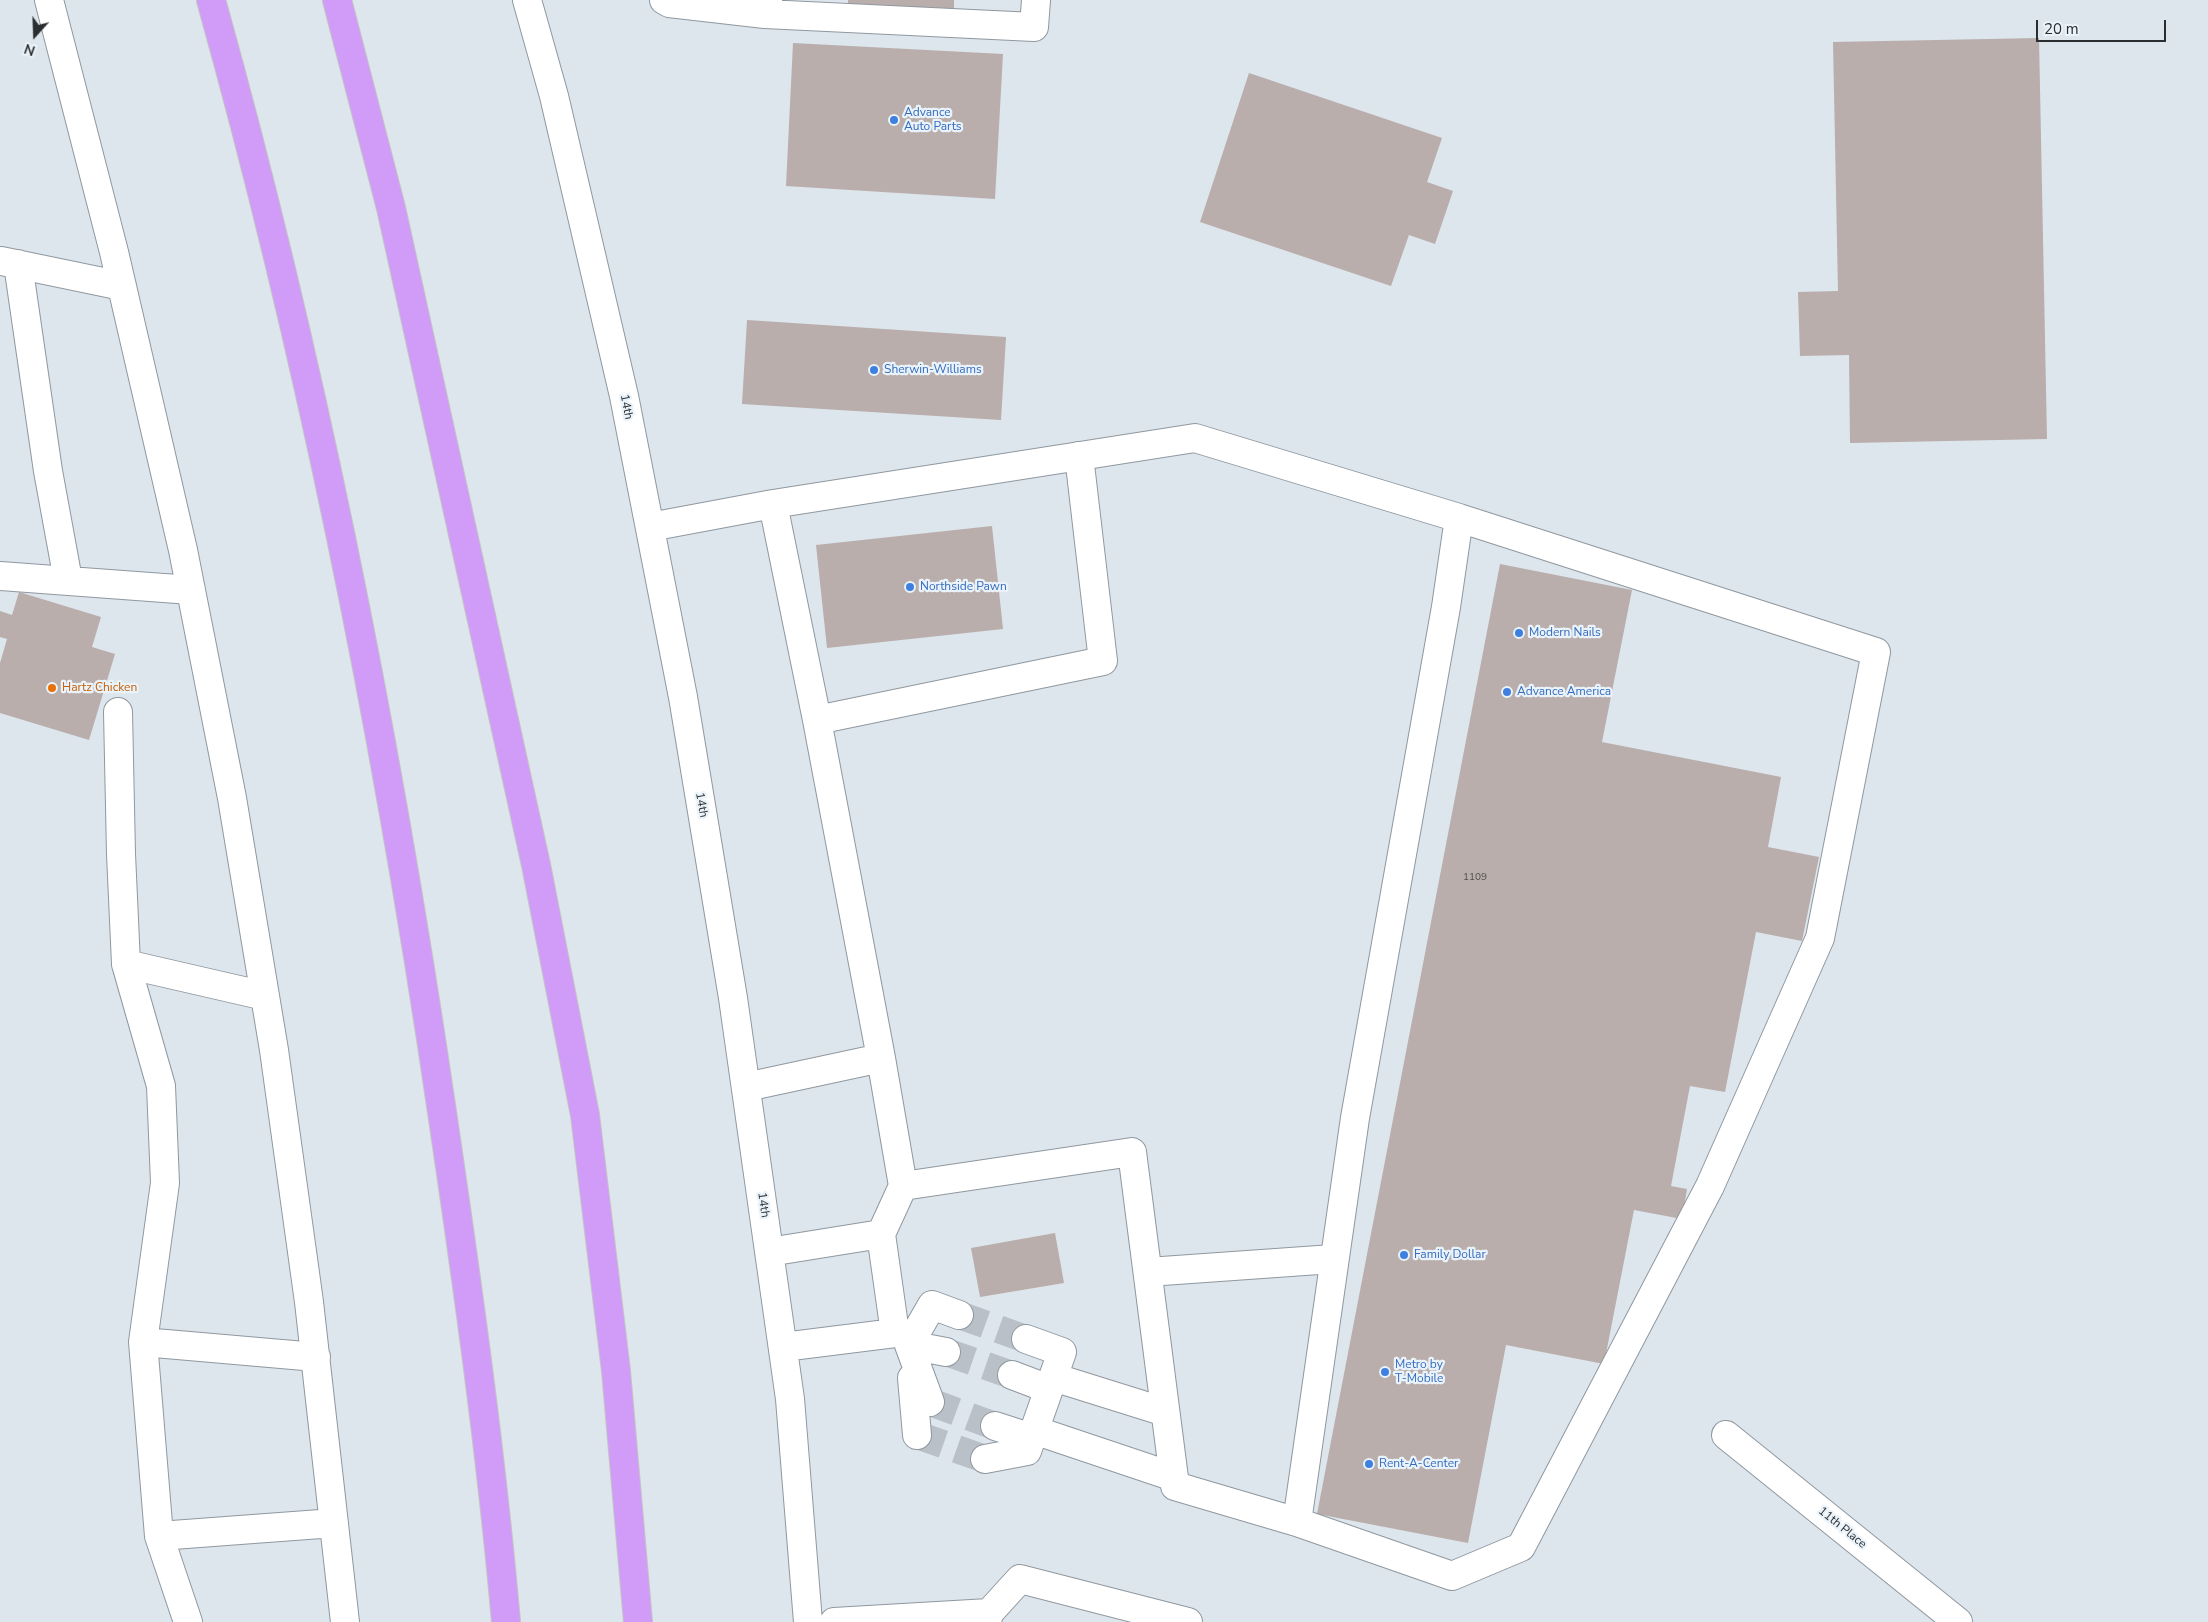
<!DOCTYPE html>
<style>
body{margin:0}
#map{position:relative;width:2208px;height:1622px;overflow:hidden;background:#dde5ed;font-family:"Nunito Sans",sans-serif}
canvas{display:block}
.north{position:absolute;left:10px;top:10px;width:50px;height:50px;-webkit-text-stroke:4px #eaf3fa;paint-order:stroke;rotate:200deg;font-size:14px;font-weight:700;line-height:20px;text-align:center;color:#2a2e30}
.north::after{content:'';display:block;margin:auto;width:18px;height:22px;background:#2a2e30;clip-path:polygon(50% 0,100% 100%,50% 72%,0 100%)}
.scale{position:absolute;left:2036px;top:20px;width:130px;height:22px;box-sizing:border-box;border:2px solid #2a2e30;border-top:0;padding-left:6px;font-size:15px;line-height:18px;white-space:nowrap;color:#2a2e30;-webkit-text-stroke:4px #eaf3fa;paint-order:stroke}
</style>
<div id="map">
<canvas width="2208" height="1622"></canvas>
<div class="north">N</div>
<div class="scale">20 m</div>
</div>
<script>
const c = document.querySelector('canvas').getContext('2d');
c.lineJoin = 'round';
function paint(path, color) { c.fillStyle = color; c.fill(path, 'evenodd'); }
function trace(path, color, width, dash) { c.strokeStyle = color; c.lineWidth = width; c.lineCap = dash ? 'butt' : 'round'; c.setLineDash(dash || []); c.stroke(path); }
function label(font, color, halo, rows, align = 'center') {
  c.font = font + ' "Nunito Sans",sans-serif'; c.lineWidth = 4.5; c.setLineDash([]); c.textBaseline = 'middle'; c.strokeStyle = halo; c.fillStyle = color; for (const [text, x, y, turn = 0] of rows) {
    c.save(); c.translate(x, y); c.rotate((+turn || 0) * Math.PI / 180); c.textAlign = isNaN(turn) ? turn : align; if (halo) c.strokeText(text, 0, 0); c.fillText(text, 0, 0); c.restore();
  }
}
paint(new Path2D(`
 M848 0H954V13L848 9Z
 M2039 38 2047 439 1850 443 1849 355 1800 356 1798 292 1838 291 1833 42Z
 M793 43 1003 54 995 199 786 186Z
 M1249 73 1442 138 1427 182 1453 191 1435 244 1409 235 1391 286 1200 222Z
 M747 320 1006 337 1001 420 742 404Z
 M992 526 1003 629 827 648 816 545Z
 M1500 564 1632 590 1602 742 1781 777 1768 847 1819 857 1802 941 1756 932 1725 1092 1690 1086 1671 1186 1687 1189 1682 1219 1634 1210 1604 1364 1506 1345 1468 1543 1317 1514Z
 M19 592 101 617 92 647 115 654 89 740 0 713V663L7 639 0 637V611L12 615Z
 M1055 1233 1064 1283 980 1297 971 1248Z`), '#b9aeab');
trace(new Path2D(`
 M959 1315 1026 1339
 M946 1352 1012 1375
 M930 1402 995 1426
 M917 1435 985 1459`), '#b9c0c7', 28, [28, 14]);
const minor = new Path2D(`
 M49 0 114 252 183 550 232 798 274 1050 309 1302 345 1622
 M527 0 554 96 624 396 683 697 733 998 790 1399 808 1622
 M664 0 669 3 765 14 768 0
 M765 14 1034 27 1036 0
 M1 261 122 286
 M18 264 48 471 68 580
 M773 504 1195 438 1459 518 1446 607 1355 1118 1297 1522 1175 1486 1132 1152 903 1186 881 1234
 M650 527 773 504 817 720
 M0 576 191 590
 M118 712 121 854 126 964
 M746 1087 881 1058
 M903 1186 881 1058 817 720 1103 661 1079 456
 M769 1252 881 1234 895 1333 783 1347
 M1148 1272 1333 1259
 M143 1342 316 1357
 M909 1345 946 1352
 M1012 1375 1049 1389
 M1053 1377 1165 1412
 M912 1378 917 1435
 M930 1402 909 1345 932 1305 959 1315
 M995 1426 1032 1438
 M1034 1430 1174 1477
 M1726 1435 1958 1622
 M985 1459 1027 1451 1062 1352 1026 1339
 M1297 1522 1452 1576 1521 1547 1710 1186 1820 938 1876 652 1459 518
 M159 1536 334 1523
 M989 1613 1020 1579 1188 1622
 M188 1622 159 1536 143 1342 165 1183 161 1086 126 964 265 996
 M834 1622 989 1613 987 1622`);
const highway = new Path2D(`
 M211 0C313 365 387 737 442 1112 467 1281 491 1451 506 1622
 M337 0 391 208 536 865 585 1115 616 1371 638 1622`);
trace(minor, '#90989f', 30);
trace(highway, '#c3c4c5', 30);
trace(minor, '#fff', 28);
trace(highway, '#d19cf8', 28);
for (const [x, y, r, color] of [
 [894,120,5,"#3f7fe0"],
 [874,370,5,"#3f7fe0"],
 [910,587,5,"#3f7fe0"],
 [1519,633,5,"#3f7fe0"],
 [52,688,5,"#e8710a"],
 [1507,692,5,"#3f7fe0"],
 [1404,1255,5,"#3f7fe0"],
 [1385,1372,5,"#3f7fe0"],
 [1369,1464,5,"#3f7fe0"]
]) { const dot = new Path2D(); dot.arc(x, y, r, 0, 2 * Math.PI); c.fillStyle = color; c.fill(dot); trace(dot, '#eaf3fa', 2); }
label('10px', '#4e4e4f', null, [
 ["1109",1475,878]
]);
label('12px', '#366cbe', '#eaf3fa', [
 ["Advance",904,113],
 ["Auto Parts",904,127],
 ["Sherwin-Williams",884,370],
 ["Northside Pawn",920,587],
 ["Modern Nails",1529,633],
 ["Advance America",1517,692],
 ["Family Dollar",1414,1255],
 ["Metro by",1395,1365],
 ["T-Mobile",1395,1379],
 ["Rent-A-Center",1379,1464]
], 'left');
label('12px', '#2a2e30', '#eaf3fa', [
 ["14th",626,407,79],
 ["14th",701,805,80],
 ["14th",763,1205,82],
 ["11th Place",1842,1528,39]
]);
label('12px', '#c56008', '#eaf3fa', [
 ["Hartz Chicken",62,688]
], 'left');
</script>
